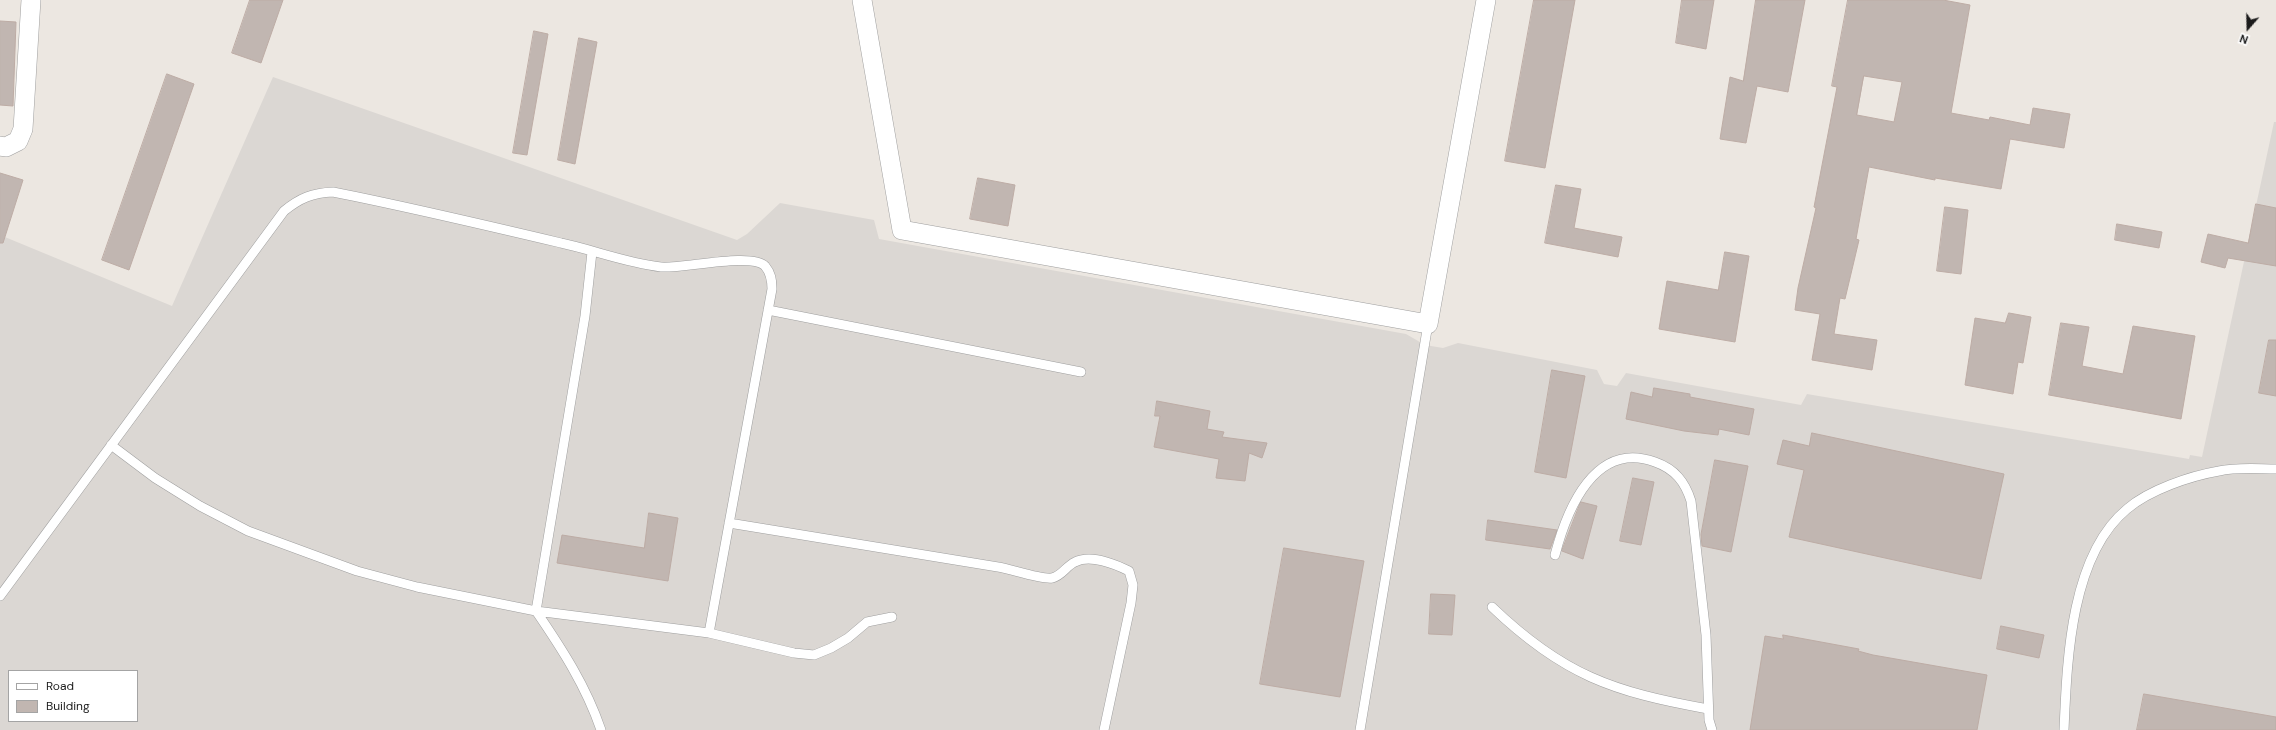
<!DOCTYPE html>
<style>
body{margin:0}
#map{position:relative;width:2276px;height:730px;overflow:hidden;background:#ece7e1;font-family:"DM Sans",sans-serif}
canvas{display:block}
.legend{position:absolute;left:8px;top:670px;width:130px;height:52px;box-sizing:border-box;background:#fff;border:1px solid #a4a4a4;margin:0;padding:5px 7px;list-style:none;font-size:12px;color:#1b1b1b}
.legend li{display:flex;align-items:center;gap:8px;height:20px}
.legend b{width:20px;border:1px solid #a4a4a4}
.north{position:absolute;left:2228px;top:8px;width:40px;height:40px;-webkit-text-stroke:3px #fff;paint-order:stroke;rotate:200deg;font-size:11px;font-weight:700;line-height:16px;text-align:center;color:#1b1b1b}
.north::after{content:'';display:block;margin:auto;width:14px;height:18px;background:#1b1b1b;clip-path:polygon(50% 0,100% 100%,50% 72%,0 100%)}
</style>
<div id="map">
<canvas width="2276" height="730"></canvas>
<ul class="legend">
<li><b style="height:5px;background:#fff"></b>Road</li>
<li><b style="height:11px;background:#c1b6b1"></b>Building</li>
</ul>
<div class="north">N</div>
</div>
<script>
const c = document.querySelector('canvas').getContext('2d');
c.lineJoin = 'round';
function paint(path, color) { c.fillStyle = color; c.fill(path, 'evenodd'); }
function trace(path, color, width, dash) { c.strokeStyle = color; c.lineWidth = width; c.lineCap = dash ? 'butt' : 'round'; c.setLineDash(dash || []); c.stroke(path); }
paint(new Path2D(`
 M273 77 737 240 747 234 780 203 874 220 879 239 1406 334 1425 345 1443 348 1458 343 1597 370 1604 384 1617 386 1626 373 1801 405 1807 394 2189 459 2190 455 2202 457 2274 122H2276V730H0V235L172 306ZM9 671H137V721H9Z`), '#dbd7d3');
const building = new Path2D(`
 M250 0H283L261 63 232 53Z
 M1534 0H1575L1545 168 1505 161Z
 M1682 0H1714L1706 49 1676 43Z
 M1756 0H1805L1788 92 1757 86 1746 143 1720 139 1730 77 1743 81Z
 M1848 0H1943L1970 5 1951 113 1989 120 1990 117 2030 125 2033 108 2070 114 2064 148 2010 139 2001 189 1935 178V180L1869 167 1856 239 1859 240 1845 299 1840 298 1834 334 1877 340 1872 370 1812 360 1820 314 1795 310 1798 288 1816 208 1814 207 1837 87 1832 86ZM1864 76 1902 82 1894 122 1857 115Z
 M0 21 16 22 13 106 0 105Z
 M534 31 548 34 527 155 513 153Z
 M579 38 597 42 575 164 558 160Z
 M167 74 194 84 129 270 102 260Z
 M0 173 23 180 3 243H0Z
 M978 178 1015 185 1008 226 970 219Z
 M1556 185 1581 189 1574 228 1622 237 1618 257 1545 243Z
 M2256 204 2276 208V266L2228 258 2225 268 2201 262 2208 234 2248 243Z
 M1945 207 1968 210 1961 274 1937 271Z
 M2117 224 2162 232 2159 248 2115 240Z
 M1725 252 1749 256 1735 342 1659 329 1667 281 1718 290Z
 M2009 313 2031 317 2023 363 2018 362 2013 394 1965 385 1975 318 2005 323Z
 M2061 323 2089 327 2082 366 2123 374 2133 326 2195 336 2181 419 2049 395Z
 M2269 340H2276V396L2259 393Z
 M1552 370 1585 376 1566 478 1535 472Z
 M1654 388 1690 394V397L1754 409 1749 435 1719 429 1718 435 1684 431 1626 419 1631 392 1652 397Z
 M1157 401 1210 411 1207 429 1224 432 1222 437 1267 443 1262 458 1249 453 1245 481 1216 478 1219 459 1154 447 1160 416H1155Z
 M1812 433 2004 474 1981 579 1789 537 1804 470 1777 464 1783 440 1809 446Z
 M1715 460 1748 466 1731 552 1702 546 1701 535Z
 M1633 478 1654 482 1641 545 1620 541Z
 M1581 502 1597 506 1583 559 1562 551Z
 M649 513 678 518 668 581 557 563 562 535 644 548Z
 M1488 520 1557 530 1550 549 1486 540Z
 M1284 548 1364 561 1340 697 1260 684Z
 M1431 594 1455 595 1452 635 1429 634Z
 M2001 626 2044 635 2039 658 1997 649Z
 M1783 635 1859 649 1858 651 1873 655 1987 675 1977 730H1750L1765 636 1783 639Z
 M2144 694 2276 717V730H2137Z`);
paint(building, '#c1b6b1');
trace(building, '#bdaca5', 1);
const service = new Path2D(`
 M592 252 585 316 536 611C562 649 586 686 601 730
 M768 310 1081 372
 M111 445 155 478 200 506 248 531 357 571 417 587 536 611 709 633 794 653 814 655 831 648 848 638 867 622 892 617
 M729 523 998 567C1011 569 1042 580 1052 578 1062 576 1066 566 1075 562 1090 554 1115 564 1129 571L1133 585 1131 603 1104 730
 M1555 555C1567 509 1595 440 1655 462 1675 469 1685 482 1691 501L1706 635 1709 720 1712 730
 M0 596 284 211C300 198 312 193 333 192 409 207 485 225 561 243 594 250 626 263 661 267 682 269 752 252 765 266 771 273 772 280 772 289L709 633
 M1492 607C1563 675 1613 692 1708 709
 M1360 730 1428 324
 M2064 730C2067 662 2070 556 2127 509 2149 490 2190 476 2219 471 2237 467 2258 469 2276 469`);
const minor = new Path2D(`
 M862 0 902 230 1428 324 1486 0
 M0 146 6 147 18 141 23 129 31 0`);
trace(service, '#9f9f9f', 10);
trace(minor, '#9f9f9f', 20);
trace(service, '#fff', 9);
trace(minor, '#fff', 19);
</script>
